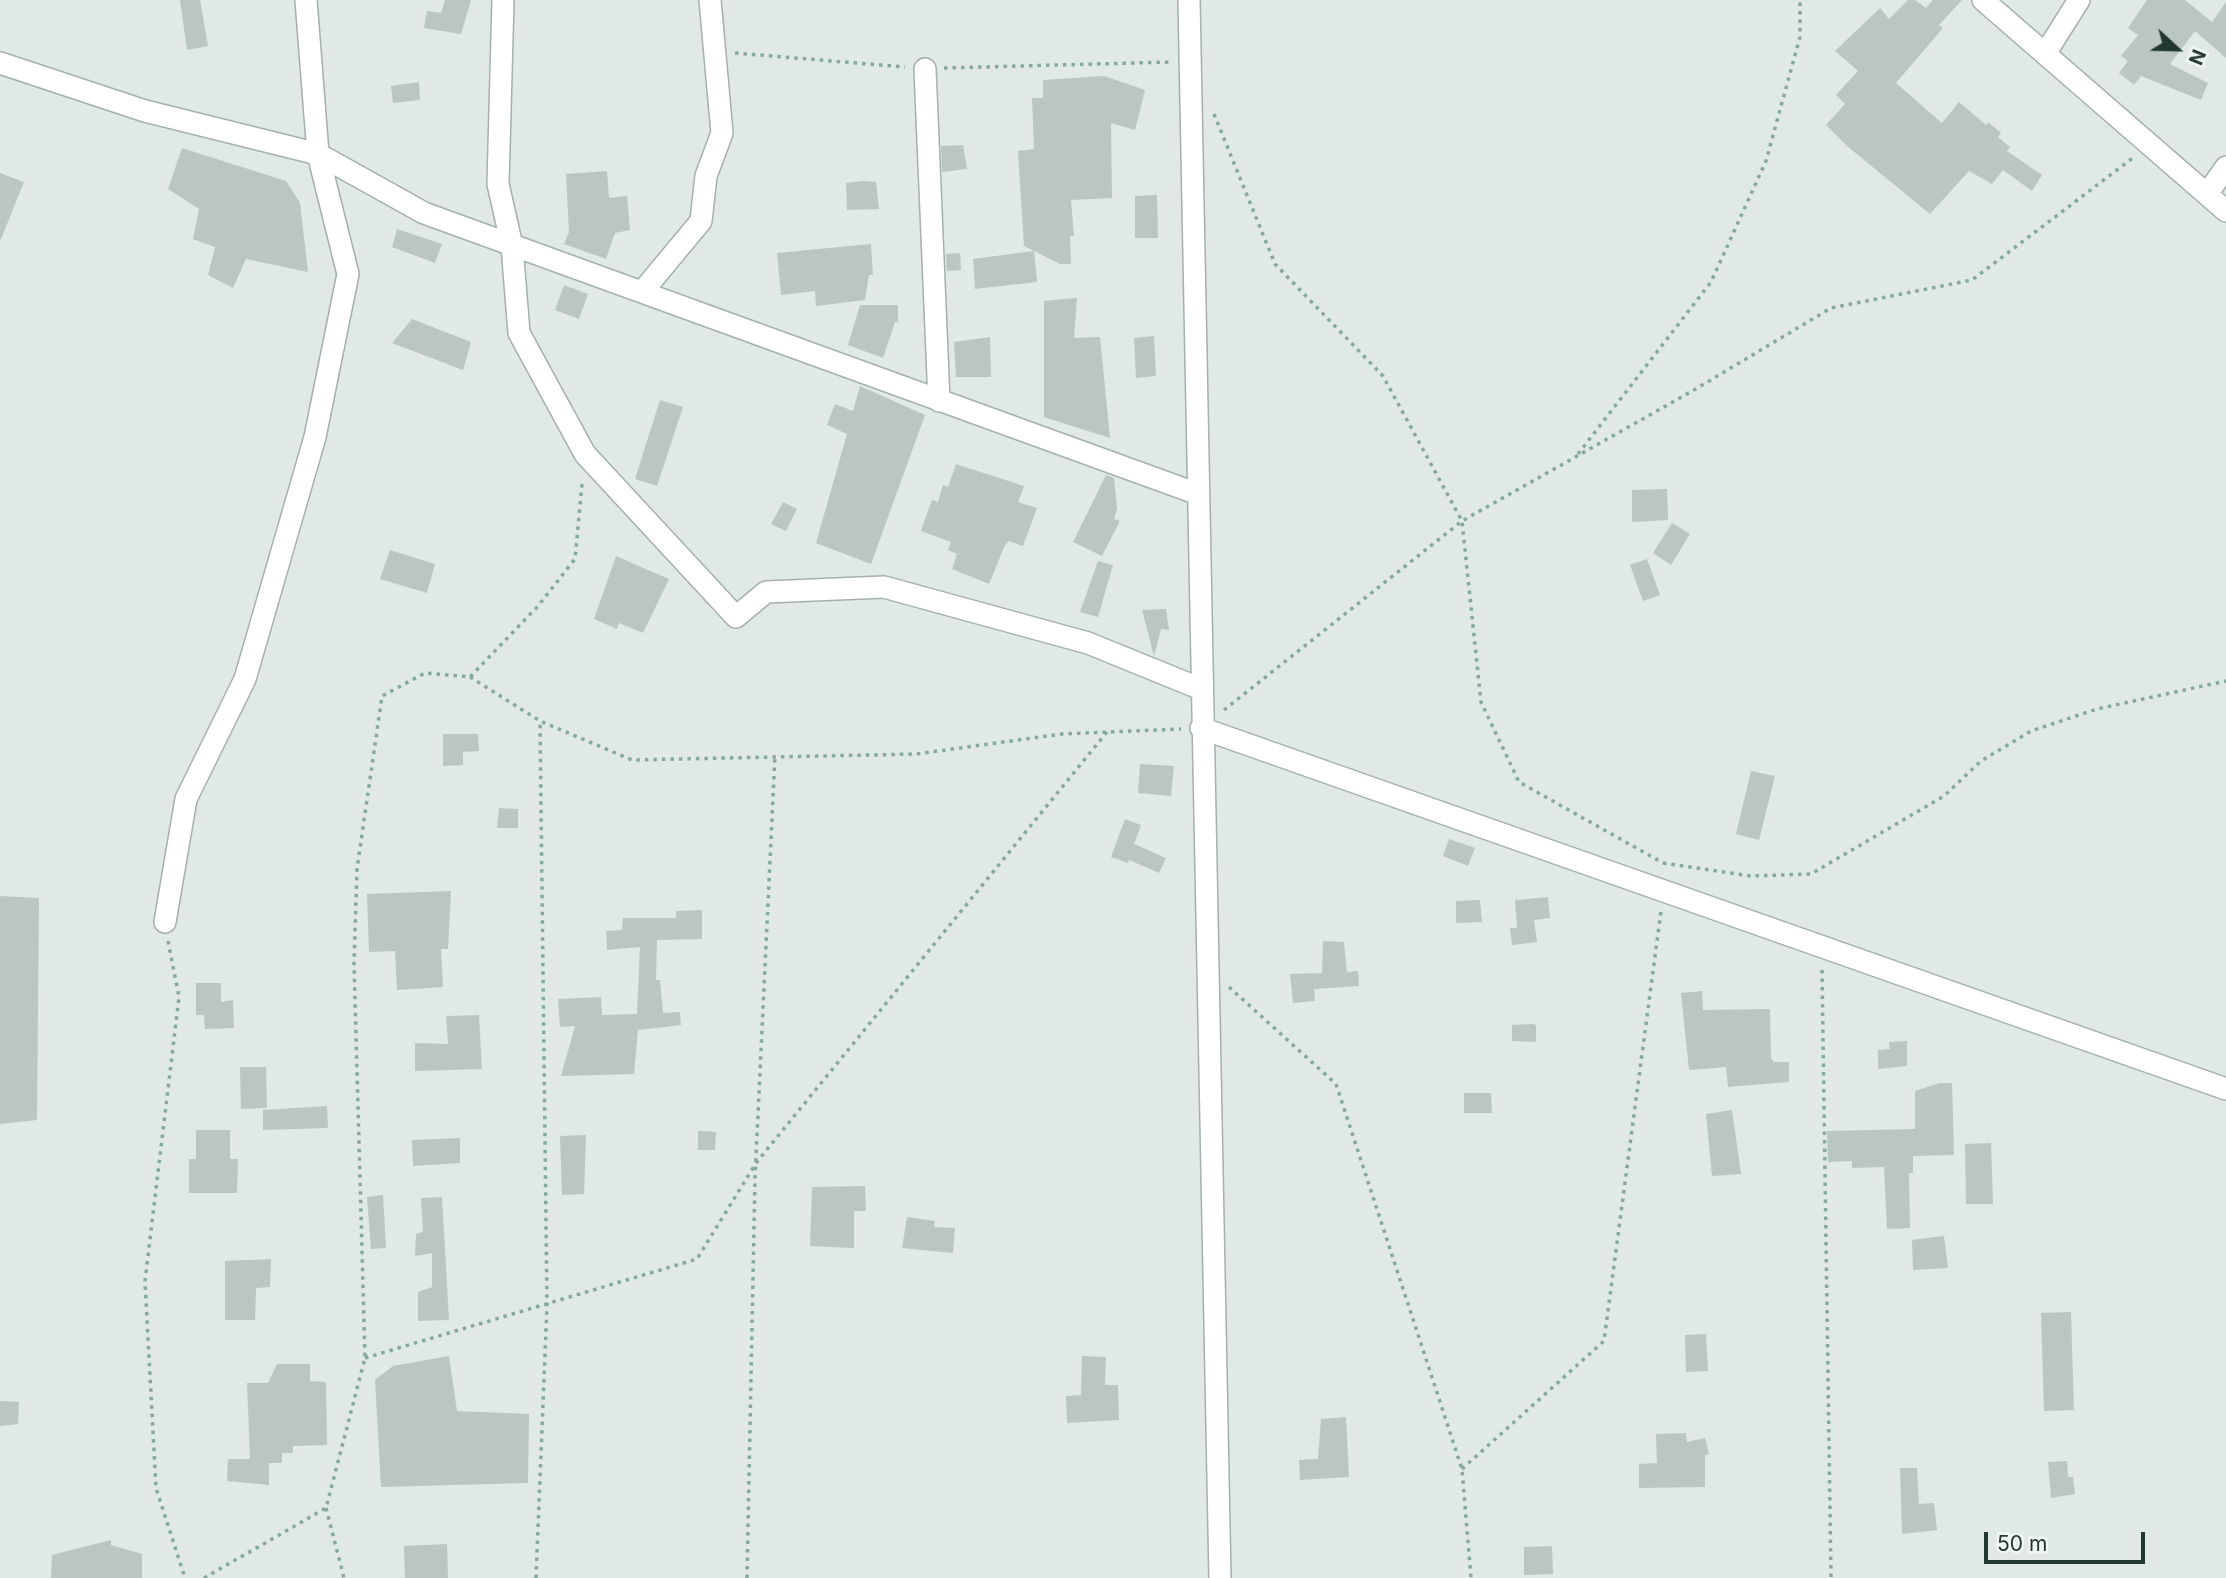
<!DOCTYPE html>
<style>
body{margin:0}
#map{position:relative;width:2226px;height:1578px;overflow:hidden;background:#e0e9e5;font-family:Inter,sans-serif}
canvas{display:block}
.north{position:absolute;left:2142px;top:14px;width:70px;height:70px;-webkit-text-stroke:5px #f0f6f3;paint-order:stroke;rotate:112deg;font-size:19px;font-weight:700;line-height:28px;text-align:center;color:#233732}
.north::after{content:'';display:block;margin:auto;width:24px;height:32px;background:#233732;clip-path:polygon(50% 0,100% 100%,50% 72%,0 100%)}
.scale{position:absolute;left:1984px;top:1532px;width:161px;height:32px;box-sizing:border-box;border:4px solid #233732;border-top:0;padding-left:9px;font-size:21px;line-height:24px;white-space:nowrap;color:#233732;-webkit-text-stroke:5px #f0f6f3;paint-order:stroke}
</style>
<div id="map">
<canvas width="2226" height="1578"></canvas>
<div class="north">N</div>
<div class="scale">50 m</div>
</div>
<script>
const c = document.querySelector('canvas').getContext('2d');
c.lineJoin = 'round';
function paint(path, color) { c.fillStyle = color; c.fill(path, 'evenodd'); }
function trace(path, color, width, dash) { c.strokeStyle = color; c.lineWidth = width; c.lineCap = dash ? 'butt' : 'round'; c.setLineDash(dash || []); c.stroke(path); }
paint(new Path2D(`
 M180 0H200L208 46 187 50Z
 M445 0H471L461 34 424 28 427 11 441 13Z
 M1908 0H1915L1926 8 1933 0H1962L1939 25 1943 28 1896 83 1942 123 1959 102 1986 125 1988 122 2001 133 1998 137 2010 147 2007 151 2042 175 2032 191 2003 170 1992 184 1969 171 1930 214 1847 146 1826 125 1845 104 1836 95 1858 71 1835 51 1880 8 1889 19Z
 M2147 0H2185L2212 22 2226 2V58L2195 31 2170 64 2208 83 2201 100 2141 76 2134 85 2119 73 2128 61 2121 56 2138 35 2128 28Z
 M1104 76 1145 90 1135 130 1111 123 1112 198 1071 200 1074 236H1070L1071 264H1060L1034 251 1037 282 975 289 973 259 1034 251 1024 246 1018 151 1034 149 1032 98H1043V80Z
 M419 82 420 100 393 103 391 86Z
 M963 145 967 169 942 172 941 146Z
 M182 148 286 181 300 203 308 272 246 259 233 288 208 275 215 247 193 239 199 209 168 189Z
 M607 171 609 198 627 196 630 230 615 233 606 259 564 244 569 232 566 174Z
 M0 173 24 182 1 239H0Z
 M863 181 876 182 879 209 847 210 846 183Z
 M1157 195 1158 238H1135V196Z
 M397 229 442 244 435 263 392 247Z
 M871 244 873 275H869L865 300 816 306 815 291 781 295 777 253Z
 M960 253 961 270 947 271 946 254Z
 M564 285 588 294 579 319 555 310Z
 M1077 298 1074 338 1100 337 1110 438 1044 417V301Z
 M860 305H898V322H895L883 358 848 345Z
 M412 319 471 342 463 370 392 343Z
 M1154 336 1156 376 1136 378 1134 338Z
 M990 337 991 377H956L954 342Z
 M860 386 925 415 871 564 816 543 847 434 827 425 835 404 853 411Z
 M660 400 683 407 657 486 635 479Z
 M956 464 1024 486 1018 502 1037 508 1023 546 1009 541 1005 545 989 584 952 569 957 554 948 550 951 542 921 531 932 500 938 502 943 485 948 487Z
 M1106 475 1114 478 1117 509 1114 519 1120 521 1102 556 1073 542Z
 M1667 489 1668 520 1632 522V490Z
 M783 502 797 509 786 531 771 524Z
 M1672 523 1690 534 1671 565 1653 553Z
 M390 550 435 564 427 593 380 579Z
 M616 556 669 579 643 633 619 623 617 629 594 619Z
 M1647 559 1660 595 1643 601 1630 565Z
 M1098 561 1113 565 1098 617 1080 612Z
 M1166 609 1169 630 1161 629 1154 656 1142 610Z
 M443 734H478L479 751 463 752V765L443 766Z
 M1140 764 1174 766 1171 796 1138 793Z
 M1751 771 1775 776 1759 840 1736 834Z
 M499 808 518 809V828H497Z
 M1125 819 1141 825 1134 844 1166 858 1159 873 1129 860 1128 863 1111 857Z
 M1449 839 1475 848 1468 866 1443 856Z
 M451 891 448 949H441L443 987 397 990 395 951 369 952 367 894Z
 M0 896 39 898 37 1120 0 1124Z
 M1548 897 1550 918 1534 920 1537 942 1512 945 1510 928H1517L1515 900Z
 M1480 900 1482 922 1456 923V901Z
 M702 910V939L657 940 656 980H660L663 1013 680 1012 681 1025 638 1030 634 1074 561 1076 575 1026 560 1027 558 999 601 997 602 1015 637 1014 640 947 607 950 606 931 622 930 623 918H676V911Z
 M1323 941 1344 942 1347 972 1358 971 1359 986 1314 989 1315 1001 1293 1003 1290 974 1322 973Z
 M196 983H221V1002L233 1000 234 1028 205 1029 204 1015H196Z
 M1702 991 1703 1010 1770 1009 1771 1058 1774 1062H1789V1082L1728 1087 1726 1067 1689 1070 1681 993Z
 M479 1015 482 1069 415 1071V1043L448 1044 446 1016Z
 M1533 1024 1536 1025V1042L1512 1041V1025Z
 M1907 1041V1066L1878 1069V1050L1890 1049 1889 1042Z
 M240 1067H266L267 1108 241 1109Z
 M1940 1083H1952L1954 1155 1913 1156V1173H1909L1910 1228 1887 1229 1884 1167 1852 1168V1161L1828 1162 1827 1131 1915 1129V1091Z
 M1464 1093H1491L1492 1113H1464Z
 M327 1106 328 1128 263 1130V1110Z
 M1732 1110 1741 1174 1712 1176 1706 1114Z
 M196 1130H230V1159H238L237 1193H189V1159H196Z
 M698 1131 716 1132 715 1150H698Z
 M586 1135 584 1194 562 1195 560 1136Z
 M460 1138V1163L413 1166 412 1140Z
 M1991 1143 1993 1204H1966L1965 1144Z
 M865 1186 866 1211H854V1248L810 1246 812 1187Z
 M383 1195 386 1248 371 1249 367 1197Z
 M442 1197 449 1320 418 1321V1292L432 1287V1253L415 1256 416 1234 423 1232 421 1198Z
 M907 1217 935 1221 934 1227 955 1228 953 1253 902 1248Z
 M1944 1236 1948 1268 1913 1270 1912 1240Z
 M271 1259 270 1287 256 1288 255 1320H225V1261Z
 M2071 1312 2074 1410 2044 1411 2041 1313Z
 M1706 1334 1708 1371 1686 1372 1685 1335Z
 M449 1356 457 1411 529 1414 528 1483 381 1487 375 1380 393 1366Z
 M1082 1356 1106 1357 1105 1385H1118L1119 1420 1067 1423 1066 1396 1081 1395Z
 M277 1364H310V1381L326 1382 327 1445 293 1446V1453H282V1463H269V1485L227 1481 228 1459H250L247 1383H268Z
 M0 1401 19 1402 18 1424 0 1426Z
 M1346 1417 1349 1477 1300 1480 1299 1460 1318 1459 1321 1419Z
 M1686 1433 1687 1442 1705 1438 1709 1454 1705 1455V1487L1639 1488V1464L1657 1463 1656 1434Z
 M2067 1461 2068 1477H2073L2075 1494 2051 1498 2048 1462Z
 M1900 1468H1917L1919 1504 1934 1503 1937 1530 1902 1534Z
 M111 1540V1545L142 1554V1578H51L52 1555Z
 M447 1544 448 1578H405L404 1546Z
 M1552 1546 1553 1574 1524 1575V1547Z`), '#b9c6c1');
const minor = new Path2D(`
 M503 0 498 184 512 246 519 333 585 454 736 617 766 592 884 587 1088 643 1201 689
 M1189 0 1220 1578
 M1983 0 2226 211
 M2045 54 2079 0
 M0 63 145 111 318 154 424 213 1198 494
 M925 69 939 401
 M2207 194 2226 167
 M642 292 701 221 706 176 722 133 710 0
 M1201 728 2226 1089
 M165 922 186 799 245 679 315 437 348 274 318 154 306 0`);
trace(minor, '#a4b0ac', 24);
trace(new Path2D(`
 M735 53 905 67
 M944 68 1171 62
 M1214 114 1275 264 1383 376 1462 521 1481 702 1519 782 1663 863
 M1578 454 1711 282 1766 161 1800 37V0
 M470 677 540 721 632 760 916 754 1062 734 1181 729
 M1224 710 1462 521 1694 390 1831 308 1972 280 2134 157
 M1663 863 1751 876 1811 874 1944 796 1981 761 2031 731 2097 709 2226 681
 M168 941 179 997 145 1281 156 1488 185 1578
 M1822 970 1831 1578
 M1229 987 1336 1084 1462 1469 1471 1578
 M365 1358 697 1259 756 1163 1107 732
 M1462 1469 1604 1341 1661 911
 M326 1508 344 1578
 M204 1578 326 1508 365 1358 354 963 357 869 382 696 425 673 470 677 538 606 575 559 582 484
 M536 1578 547 1305 540 721
 M747 1578 755 1178 775 755`), '#85a99e', 3.5, [3.5, 5]);
trace(minor, '#fff', 21);
</script>
